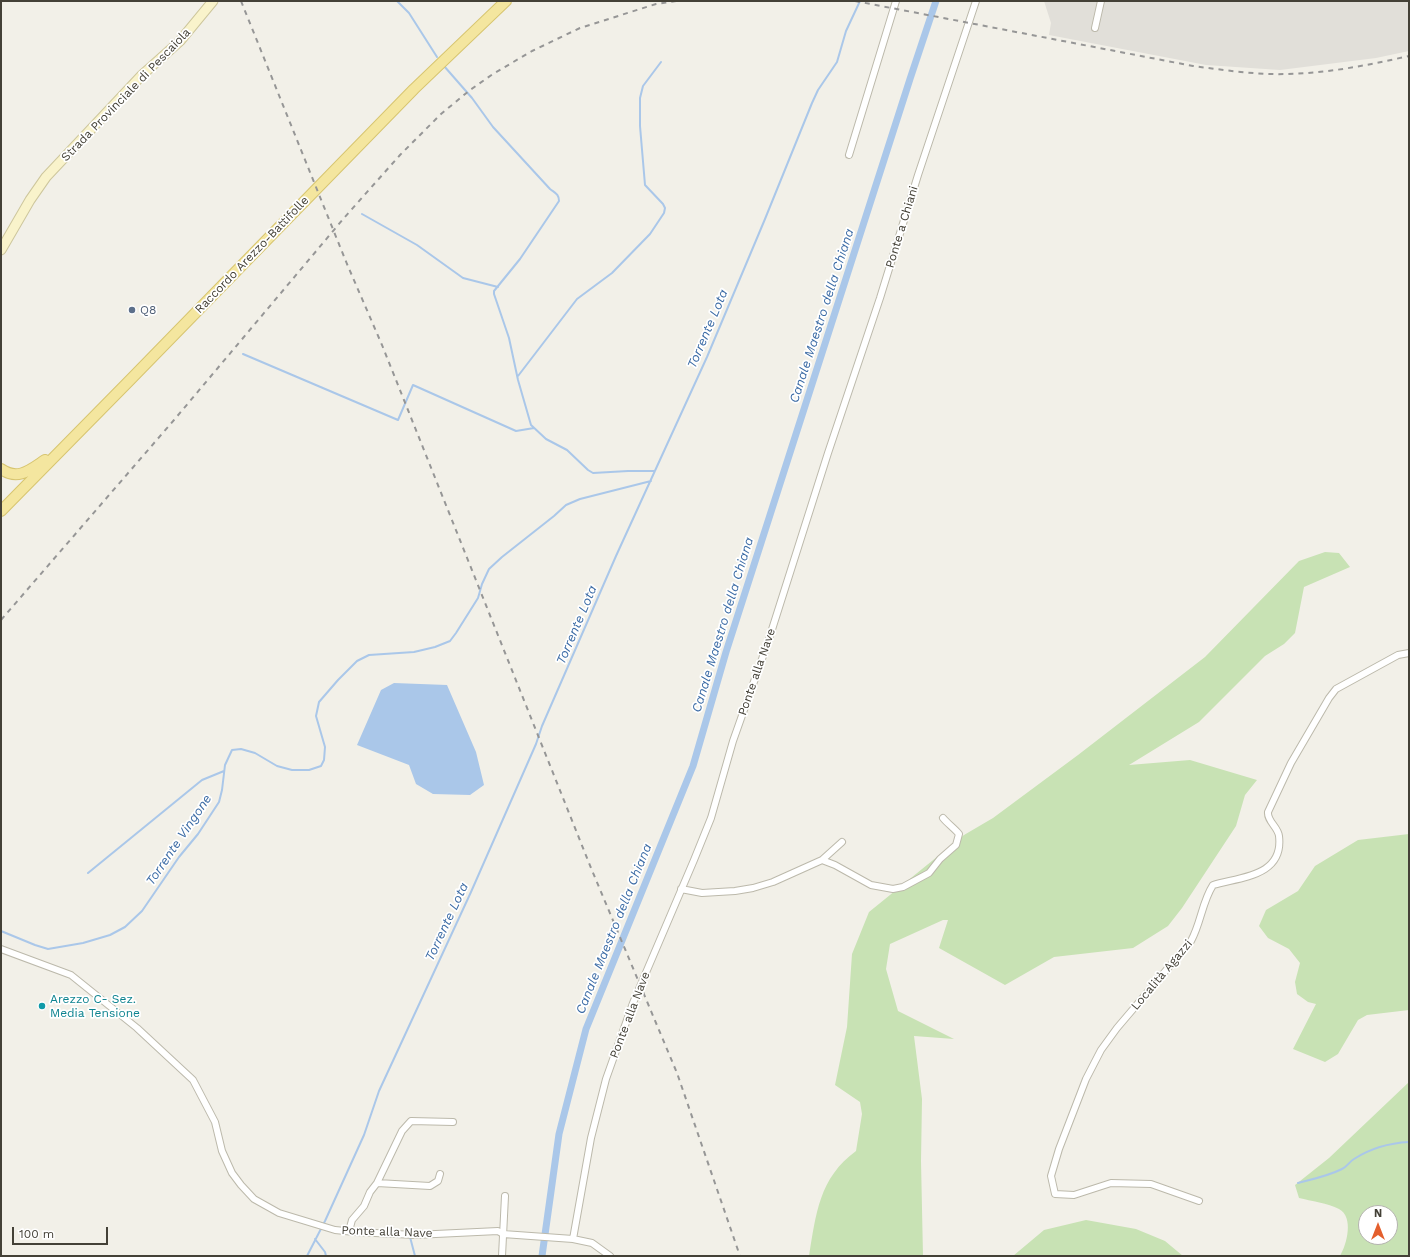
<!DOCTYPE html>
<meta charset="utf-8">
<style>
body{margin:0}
#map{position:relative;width:1410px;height:1257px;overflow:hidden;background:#f2f0e8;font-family:"Work Sans",sans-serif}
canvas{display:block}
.frame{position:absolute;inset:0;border:2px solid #444137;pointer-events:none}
.north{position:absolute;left:1358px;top:1205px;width:40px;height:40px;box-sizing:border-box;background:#fff;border:1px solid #b4b3af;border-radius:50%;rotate:0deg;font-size:11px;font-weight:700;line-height:16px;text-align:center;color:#444137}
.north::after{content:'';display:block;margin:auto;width:14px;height:18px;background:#e45f2d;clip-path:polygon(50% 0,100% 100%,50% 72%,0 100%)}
.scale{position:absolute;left:12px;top:1227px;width:96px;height:18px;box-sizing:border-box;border:2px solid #444137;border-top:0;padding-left:5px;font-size:12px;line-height:14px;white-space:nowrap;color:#444137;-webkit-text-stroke:3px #fff;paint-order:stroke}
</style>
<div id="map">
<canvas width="1410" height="1257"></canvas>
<div class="frame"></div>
<div class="north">N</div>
<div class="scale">100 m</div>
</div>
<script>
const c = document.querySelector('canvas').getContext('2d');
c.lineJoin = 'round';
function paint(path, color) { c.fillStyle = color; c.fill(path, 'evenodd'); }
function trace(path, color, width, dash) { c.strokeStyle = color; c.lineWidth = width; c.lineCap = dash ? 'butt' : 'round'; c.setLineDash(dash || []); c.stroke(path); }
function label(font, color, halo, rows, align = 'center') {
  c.font = font + ' "Work Sans",sans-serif'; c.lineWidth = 3.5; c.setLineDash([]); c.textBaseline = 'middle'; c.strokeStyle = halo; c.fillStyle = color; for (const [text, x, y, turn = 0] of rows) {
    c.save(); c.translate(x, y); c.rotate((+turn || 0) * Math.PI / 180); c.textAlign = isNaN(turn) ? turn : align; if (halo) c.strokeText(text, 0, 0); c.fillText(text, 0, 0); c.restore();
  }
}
paint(new Path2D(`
 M1044 1H1409V51L1376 58 1280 70 1206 65 1049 35 1051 23Z`), '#e1dfd9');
paint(new Path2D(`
 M1325 552 1339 553 1350 567 1304 587 1295 633 1284 644 1265 656 1199 722 1129 765 1190 760 1257 780 1245 795 1236 826 1182 908 1168 926 1133 948 1054 957 1005 985 939 948 948 920H943L890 944 886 969 898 1011 954 1039 914 1036 922 1099 921 1161 923 1256H809C816 1214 819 1178 856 1151L862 1114 860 1102 835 1085 847 1027 852 954 869 912 964 835 993 818 1078 755 1205 657 1299 561Z
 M1409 834V1010L1367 1015 1358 1020 1338 1054 1325 1062 1293 1049 1316 1004 1308 1002 1297 994 1295 982 1300 963 1289 949 1268 938 1259 926 1266 910 1298 891 1315 866 1358 840Z
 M1409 1082V1256H1340C1347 1244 1354 1217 1339 1209 1328 1203 1311 1201 1299 1198L1295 1185 1329 1158ZM1366 1213H1390V1237H1366Z
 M1086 1220 1136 1229 1165 1241 1183 1256H1013L1044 1230Z`), '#c8e2b4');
paint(new Path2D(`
 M394 683 447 685 476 752 484 785 470 795 433 794 416 784 409 765 357 745 381 690Z`), '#aac7e9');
trace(new Path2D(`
 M397 1 409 13 437 57
 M444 66 472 98 493 127 550 189C555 193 559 194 559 201L520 259 494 291V294L509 338 518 380 531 425 546 439 567 450 588 470 593 473 628 471H655
 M362 214 417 245 463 278 498 287
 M243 354 398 420 413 385 516 431 534 428
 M518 376 577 299 612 273 650 234 664 213 665 208 663 204 645 185 640 126V98L643 86 661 62
 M88 873 202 780 224 771
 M1 931 35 945 48 949 83 943 110 935 125 927 142 911 179 857 198 834 219 802 222 790 225 765 232 750 241 749 255 753 277 766 292 770H309L321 766 324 760 325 747 316 716 319 702 338 680 357 661 369 655 414 652 435 647 450 641 456 633 478 598 482 584 489 569 502 557 554 516 566 505 580 499 651 481
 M1298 1183C1313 1179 1328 1176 1342 1169 1347 1167 1349 1162 1354 1159 1371 1148 1389 1143 1409 1142
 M410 1237 415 1256
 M315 1239 325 1252 326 1256
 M307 1256 325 1221 364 1135 379 1091 471 892 536 744 542 726 616 556 707 357 765 219 812 103 818 90 837 62 846 31 860 1`), '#aac7e9', 2);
trace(new Path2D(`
 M542 1256 559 1134 586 1029 693 766 726 652 910 79 936 1`), '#aac7e9', 7);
const street = new Path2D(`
 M1095 28 1101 1
 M849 155 896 1
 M822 860 835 865 871 885 893 889 903 887 929 873 940 859 956 845 959 834C954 828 948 824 943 818
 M681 889 702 893 735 891 753 888 773 882 822 860 842 842
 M1 949 71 975 137 1028 193 1080 215 1122 222 1151 232 1173 241 1185 254 1199 279 1213 335 1230 355 1232 415 1235 498 1231 503 1234 573 1239 592 1243 610 1256
 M377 1183 402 1131 411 1121 453 1122
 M1199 1201 1151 1184 1111 1183 1074 1195 1055 1194 1051 1176 1059 1149 1086 1079 1101 1050 1117 1028 1191 941C1201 923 1202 902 1213 885 1239 877 1284 877 1279 836 1278 827 1267 821 1268 812L1291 763 1329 698 1336 689 1398 655 1409 653
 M349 1231 352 1220 364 1206 370 1192 377 1183 430 1186 438 1181 440 1174
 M573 1239 591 1138 606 1079 633 1003 694 860 711 818 733 741 768 642 828 453 880 298 918 175 976 1
 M502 1256 505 1196`);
const secondary = new Path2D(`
 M1 250 30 200 46 177 142 75 180 41 213 1`);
const primary = new Path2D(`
 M1 469C18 481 30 470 45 460
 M1 511 131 379 414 89 506 1`);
trace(street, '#bcb9ab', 8);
trace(secondary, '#cdc69c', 11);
trace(primary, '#d7c570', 12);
trace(street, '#fff', 6);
trace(secondary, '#f9f3cb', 9);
trace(primary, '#f4e69f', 10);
trace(new Path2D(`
 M241 1 347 264 382 345 591 868 677 1073 740 1256
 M855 1 1193 66C1224 70 1256 75 1288 74 1329 73 1369 65 1409 56
 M1 620 174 420 344 218 400 155 441 114 470 90 493 74 532 51 580 28 656 4 677 1`), '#969696', 2, [5, 5]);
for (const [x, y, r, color] of [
 [132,310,4,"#5c6f8a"],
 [42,1006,4,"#0f9aa8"]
]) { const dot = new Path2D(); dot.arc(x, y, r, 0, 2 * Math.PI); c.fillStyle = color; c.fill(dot); trace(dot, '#fff', 1.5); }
label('12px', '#444137', '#fff', [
 ["Strada Provinciale di Pescaiola",126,95,-46],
 ["Ponte a Chiani",902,227,-73],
 ["Raccordo Arezzo-Battifolle",252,255,-46],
 ["Ponte alla Nave",757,672,-71],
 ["Località Agazzi",1162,975,-50],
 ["Ponte alla Nave",630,1015,-69],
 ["Ponte alla Nave",387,1232,2]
]);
label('12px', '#4e5e75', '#fff', [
 ["Q8",140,310]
], 'left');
label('12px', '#0d838f', '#fff', [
 ["Arezzo C- Sez.",50,999],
 ["Media Tensione",50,1013]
], 'left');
label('italic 13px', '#3b6ba5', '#fff', [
 ["Canale Maestro della Chiana",822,316,-72],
 ["Torrente Lota",708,329,-67],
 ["Torrente Lota",577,625,-67],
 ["Canale Maestro della Chiana",723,625,-73],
 ["Torrente Vingone",179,840,-56],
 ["Torrente Lota",447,922,-65],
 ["Canale Maestro della Chiana",614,929,-68]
]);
</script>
